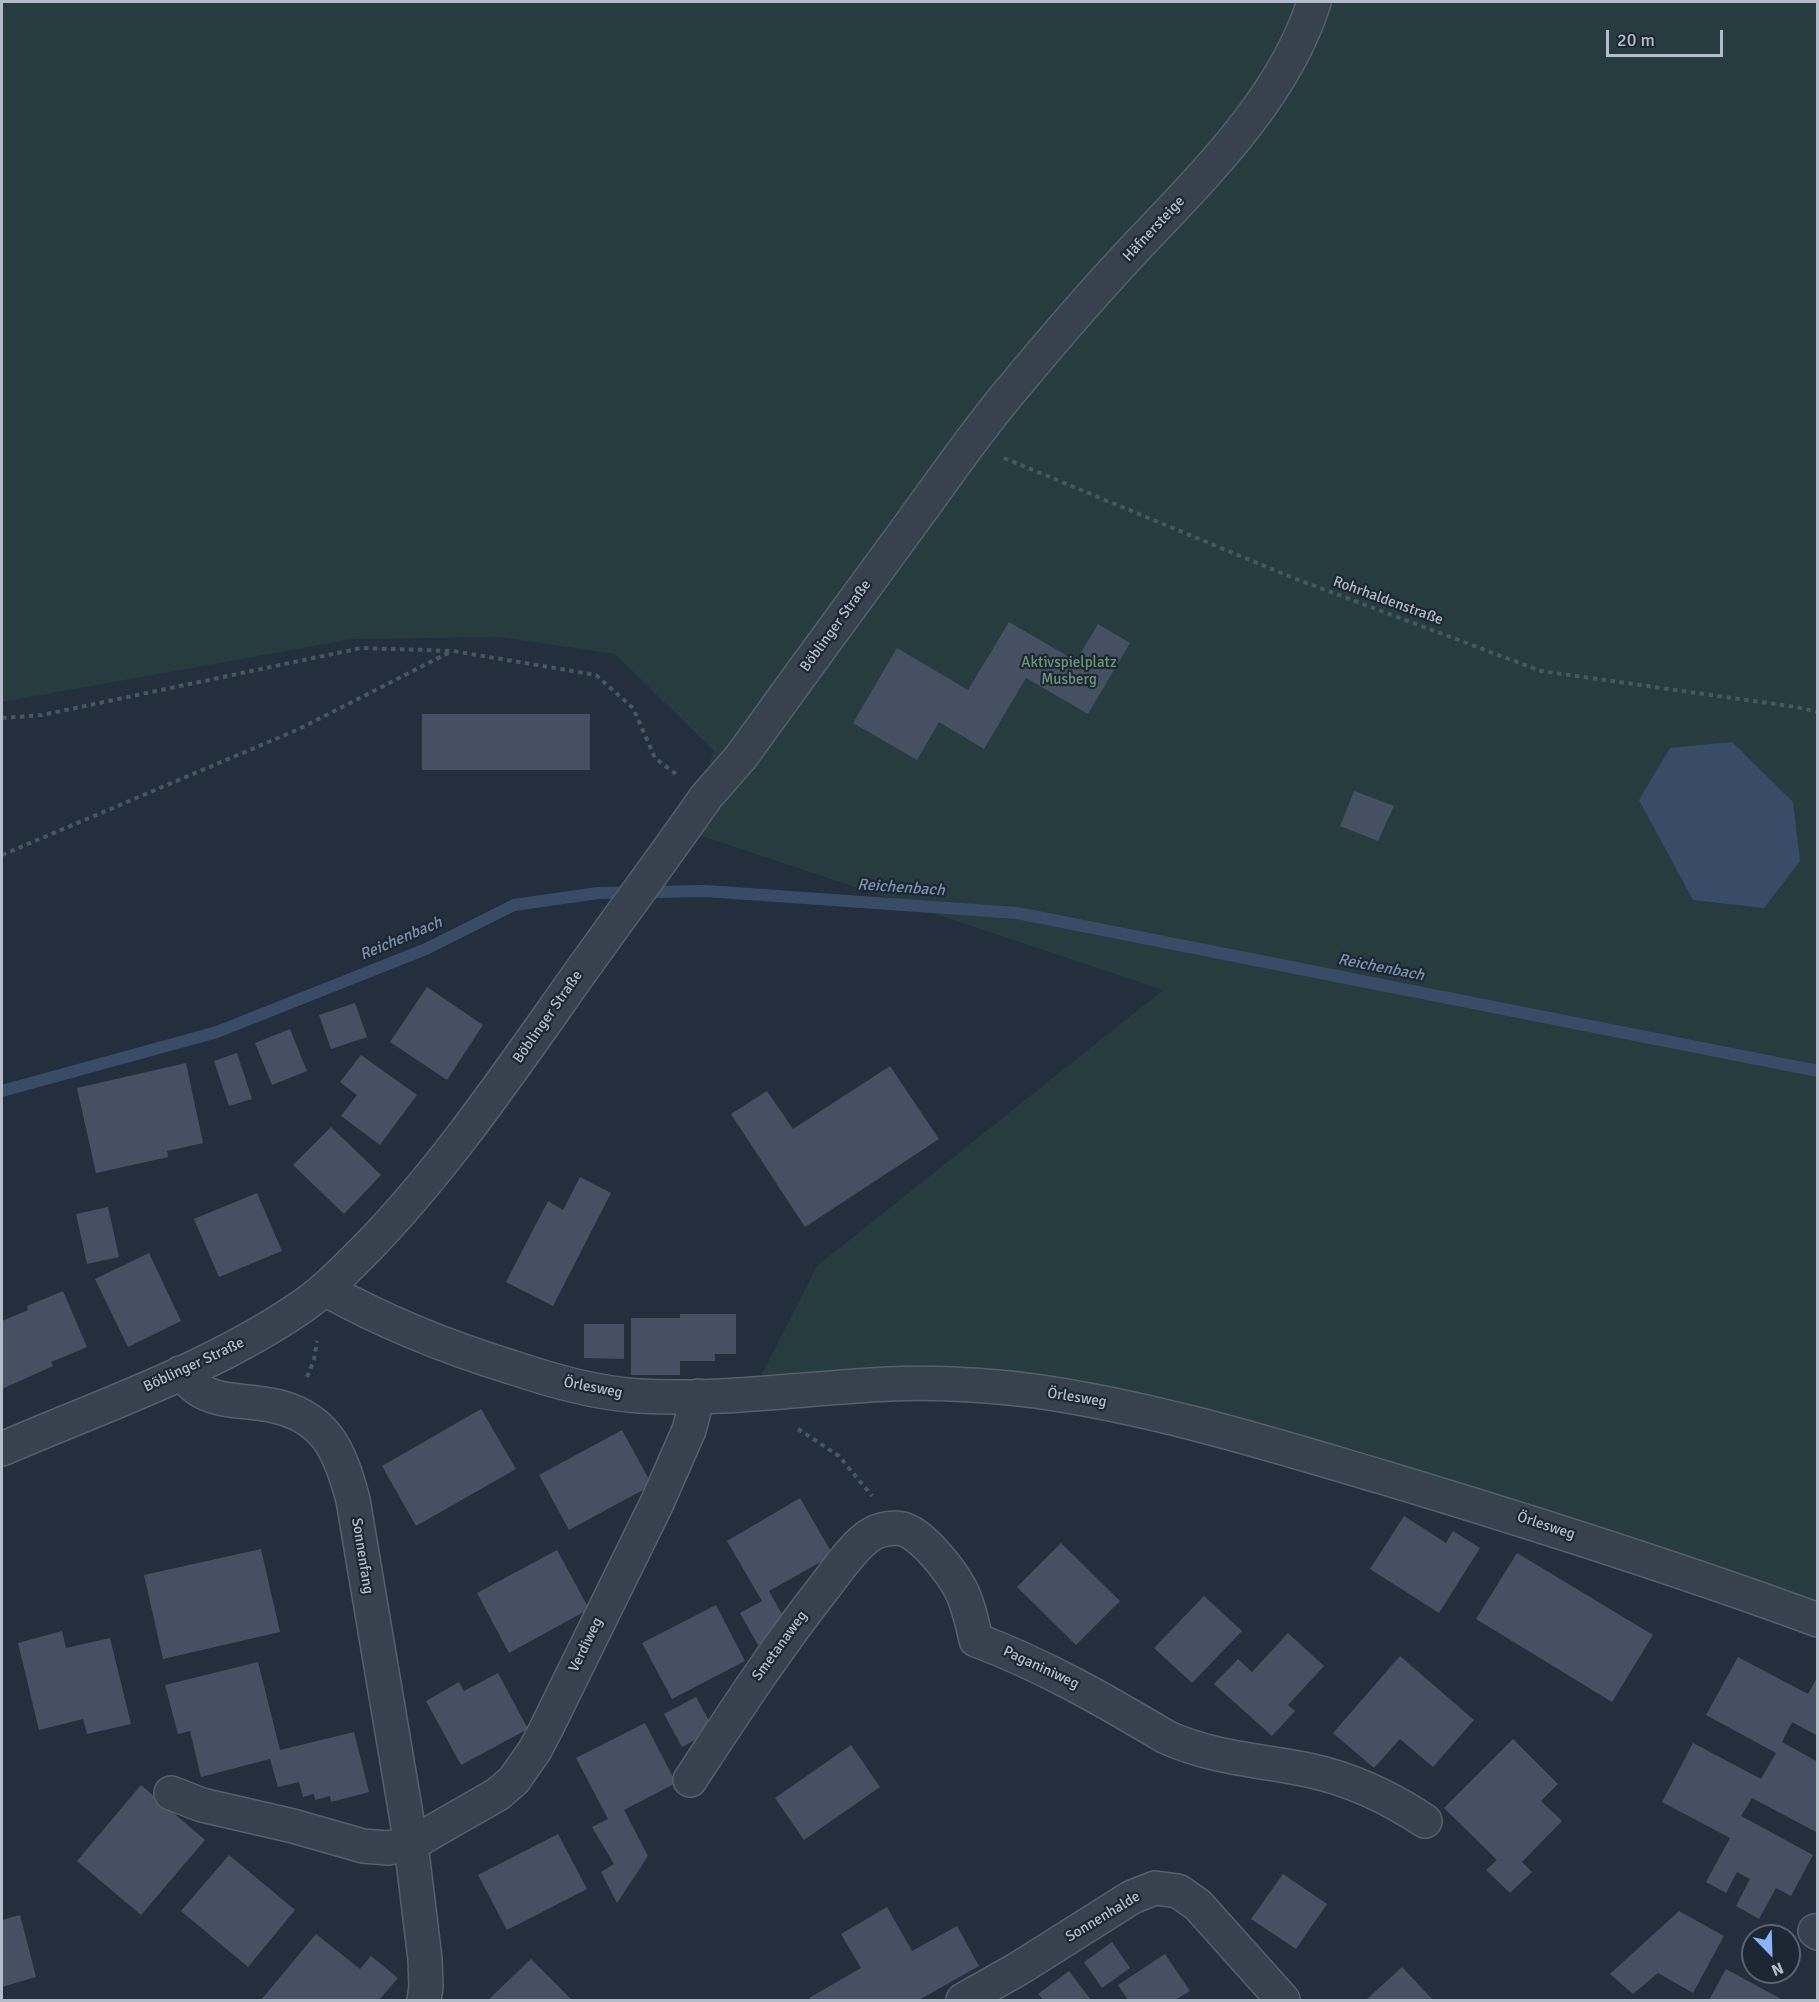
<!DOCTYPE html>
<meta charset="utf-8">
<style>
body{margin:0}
#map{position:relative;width:1819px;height:2002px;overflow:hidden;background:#242f3e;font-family:Signika,sans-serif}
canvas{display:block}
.frame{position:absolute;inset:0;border:3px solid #b4bcc9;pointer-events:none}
.north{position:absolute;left:1741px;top:1924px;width:60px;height:60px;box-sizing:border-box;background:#1d2633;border:2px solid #59626f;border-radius:50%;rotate:157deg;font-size:16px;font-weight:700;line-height:24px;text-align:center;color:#b4bcc9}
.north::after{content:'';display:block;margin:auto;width:21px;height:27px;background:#8ab4f8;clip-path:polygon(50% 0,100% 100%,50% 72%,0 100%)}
.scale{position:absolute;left:1606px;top:30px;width:117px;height:27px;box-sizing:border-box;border:3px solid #b4bcc9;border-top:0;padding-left:8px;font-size:18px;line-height:21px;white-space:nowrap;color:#b4bcc9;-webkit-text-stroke:4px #1d2633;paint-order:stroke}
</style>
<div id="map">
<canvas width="1819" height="2002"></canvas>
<div class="frame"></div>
<div class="north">N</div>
<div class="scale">20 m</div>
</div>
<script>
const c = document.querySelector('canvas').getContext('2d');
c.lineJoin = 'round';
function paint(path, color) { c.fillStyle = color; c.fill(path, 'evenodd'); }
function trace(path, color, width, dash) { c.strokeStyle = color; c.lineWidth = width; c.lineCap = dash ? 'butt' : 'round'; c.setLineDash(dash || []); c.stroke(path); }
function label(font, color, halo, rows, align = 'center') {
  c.font = font + ' Signika,sans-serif'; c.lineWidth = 4.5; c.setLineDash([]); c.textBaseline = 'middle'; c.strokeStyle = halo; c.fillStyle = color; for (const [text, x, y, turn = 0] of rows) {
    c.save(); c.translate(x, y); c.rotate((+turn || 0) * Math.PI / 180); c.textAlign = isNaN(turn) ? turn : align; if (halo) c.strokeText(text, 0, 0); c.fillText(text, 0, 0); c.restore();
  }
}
paint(new Path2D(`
 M2 2H1817V1620L1084 1399 751 1396 817 1266 1163 990 687 831 714 751 615 654 500 637 353 639 2 702Z`), '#263c3f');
paint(new Path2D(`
 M1732 742 1793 802 1800 861 1764 908 1693 900 1639 800 1670 748Z`), '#394c67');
trace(new Path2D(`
 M2 1091 217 1032 426 949 514 905 598 893 706 891 1017 913 1818 1071`), '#394c67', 12);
paint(new Path2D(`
 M1009 622 1076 661 1098 624 1130 643 1088 714 1026 678 984 749 939 722 917 760 853 723 897 648 968 690Z
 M422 714H590V770H422Z
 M1354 791 1394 806 1378 841 1340 826Z
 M427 987 483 1025 447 1080 390 1042Z
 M355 1003 367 1037 331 1049 319 1015Z
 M290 1029 307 1071 272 1085 255 1043Z
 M237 1053 252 1099 229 1106 214 1061Z
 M361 1055 417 1095 380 1145 341 1116 357 1095 340 1082Z
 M186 1063 203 1143 167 1151 168 1157 96 1173 77 1088Z
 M890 1066 939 1139 805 1227 731 1114 767 1091 793 1129Z
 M331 1127 381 1175 344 1214 293 1165Z
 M580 1177 611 1193 553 1306 506 1282 548 1201 563 1210Z
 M257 1193 282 1251 219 1277 194 1219Z
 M108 1207 119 1257 87 1264 76 1214Z
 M149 1253 181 1321 128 1347 95 1279Z
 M63 1291 87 1347 51 1362 53 1366 2 1389V1321L28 1310 27 1306Z
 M680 1314H736V1354H715V1361H680V1375H631V1318H680Z
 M584 1324H624V1359L584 1358Z
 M481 1409 516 1469 416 1526 382 1466Z
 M622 1430 652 1485 569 1530 539 1475Z
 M800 1498 833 1555 769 1591 789 1627 758 1645 740 1613 762 1601 727 1541Z
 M1404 1516 1446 1543 1453 1531 1480 1548 1439 1613 1370 1569Z
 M1061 1543 1120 1601 1076 1645 1017 1587Z
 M261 1549 280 1632 163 1659 144 1575Z
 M557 1550 589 1609 509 1653 477 1593Z
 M1517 1553 1653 1635 1612 1702 1476 1619Z
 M1204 1596 1242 1631 1192 1683 1154 1648Z
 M716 1605 745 1661 672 1699 642 1643Z
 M62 1631 66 1648 110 1638 131 1724 87 1734 83 1719 39 1730 18 1643Z
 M1288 1633 1324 1666 1288 1705 1295 1711 1272 1736 1214 1684 1238 1659 1252 1672Z
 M1400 1656 1474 1720 1433 1767 1400 1739 1374 1768 1333 1733Z
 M1738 1657 1808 1694 1818 1676V1736L1792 1722 1782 1742 1818 1762V1833L1752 1798 1741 1816 1813 1855 1791 1896 1776 1888 1759 1919 1736 1906 1750 1879 1737 1872 1726 1893 1706 1882 1730 1838 1662 1802 1693 1743 1761 1779 1776 1753 1706 1715Z
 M258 1662 280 1750 354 1732 369 1792 331 1802 330 1796 315 1800 314 1794 303 1797 299 1782 278 1787 270 1759 201 1777 190 1731 178 1734 165 1685Z
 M498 1673 528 1729 461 1765 426 1701 459 1682 464 1691Z
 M696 1697 714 1730 682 1747 664 1714Z
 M645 1723 676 1783 624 1810 648 1856 617 1903 601 1872 614 1864 592 1827 608 1819 576 1758Z
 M1513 1739 1558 1784 1541 1801 1562 1821 1522 1862 1532 1872 1510 1893 1486 1870 1497 1860 1444 1808Z
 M851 1745 880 1787 804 1840 775 1798Z
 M141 1785 205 1840 141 1915 77 1861Z
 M558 1834 587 1889 507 1930 478 1875Z
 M229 1855 295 1910 248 1967 181 1911Z
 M1283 1874 1327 1904 1296 1949 1251 1919Z
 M887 1907 912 1951 957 1926 979 1966 919 2000H810L809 1998 861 1968 841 1934Z
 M1679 1911 1724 1936 1693 1993 1658 1973 1633 1994 1610 1974Z
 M20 1915 36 1977 2 1987V1920Z
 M316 1934 360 1969 371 1956 398 1978 379 2000H261Z
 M1112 1942 1130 1968 1102 1988 1084 1962Z
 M1165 1954 1190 1991 1175 2000H1128L1118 1985Z
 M531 1959 572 2000H488Z
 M1402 1967 1433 2000H1366Z
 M1726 1969 1783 2000H1709Z
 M1069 1971 1091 2000H1043L1038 1994Z`), '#455162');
const minor = new Path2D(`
 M325 1289C384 1322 446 1347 511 1367 553 1381 595 1393 639 1396 722 1401 805 1388 888 1384 936 1382 987 1385 1035 1391 1154 1408 1267 1443 1382 1477 1528 1521 1674 1567 1818 1620
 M180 1373C186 1378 191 1384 198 1389 219 1403 246 1400 270 1405 325 1415 340 1450 353 1500L411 1844 425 1959 426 1987 424 2000
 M2 1449C101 1406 206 1371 297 1310 323 1293 345 1270 367 1248 437 1176 495 1093 553 1011 603 939 656 869 706 797L741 757C798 678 855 600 913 521 946 476 977 430 1013 388 1047 347 1081 307 1117 268 1189 189 1281 107 1314 2
 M690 1780C734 1713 777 1647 826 1585 838 1569 856 1543 872 1534 880 1529 894 1527 903 1529 923 1535 950 1570 960 1588 968 1603 972 1622 976 1640 1043 1665 1104 1700 1166 1737 1212 1758 1259 1760 1308 1770 1351 1779 1389 1797 1425 1821
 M171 1793 202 1805 293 1826 363 1846 388 1848 411 1844 498 1794 514 1780 535 1750 546 1729 657 1503 689 1430 698 1396
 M1815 1931 1818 1933
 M963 2000 1018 1969 1132 1897 1155 1888 1178 1891 1198 1905 1283 2000`);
trace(minor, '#565f6c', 36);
trace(new Path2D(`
 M1004 458 1291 577 1541 671 1796 707 1818 712
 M2 718 42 715 361 648 453 651 596 675 633 708 655 758 676 774
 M2 855 299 729 452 651
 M307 1377 314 1360 317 1341
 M798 1429 839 1456 872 1496`), '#44595c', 4, [4.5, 4.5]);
trace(minor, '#38414e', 33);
label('15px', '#b4bcc9', '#1d2633', [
 ["Häfnersteige",1154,229,-47],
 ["Rohrhaldenstraße",1388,601,20],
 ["Böblinger Straße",836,626,-54],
 ["Böblinger Straße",548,1017,-55],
 ["Böblinger Straße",194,1365,-25],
 ["Örlesweg",593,1388,11],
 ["Örlesweg",1077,1398,9],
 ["Örlesweg",1546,1526,18],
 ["Sonnenfang",362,1556,81],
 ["Verdiweg",586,1645,-64],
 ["Smetanaweg",780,1646,-54],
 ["Paganiniweg",1041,1668,25],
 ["Sonnenhalde",1103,1917,-31]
]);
label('15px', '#6b9a76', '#1d2633', [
 ["Aktivspielplatz",1069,663],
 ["Musberg",1069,680]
]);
label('italic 16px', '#7c92b1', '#1d2633', [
 ["Reichenbach",901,888,4],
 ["Reichenbach",401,939,-23],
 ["Reichenbach",1381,968,11]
]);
</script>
